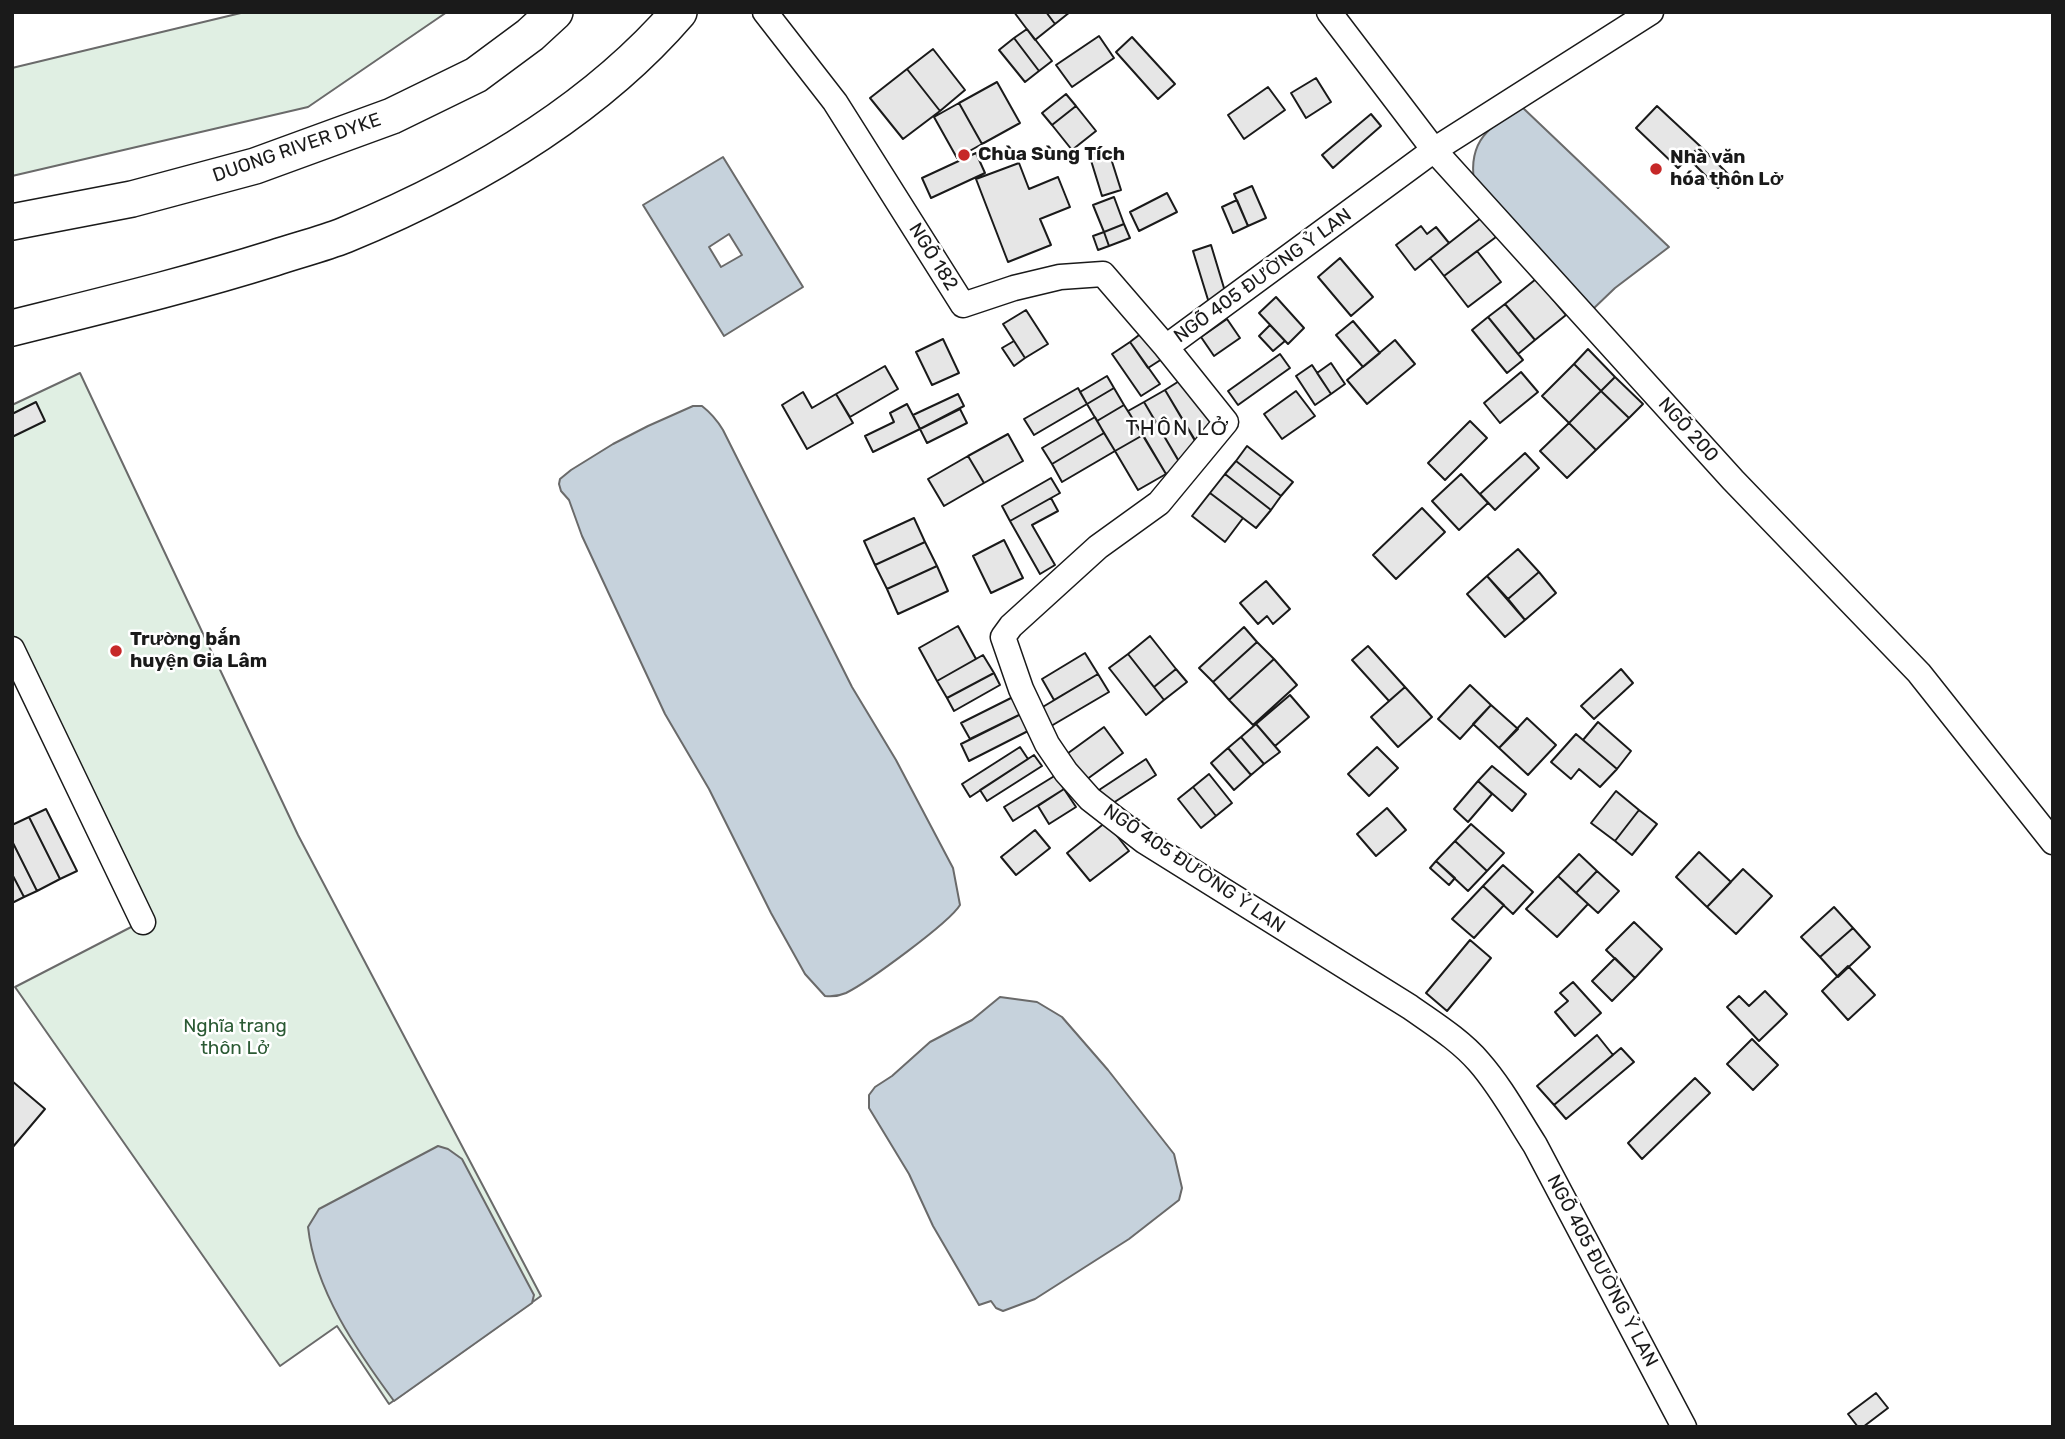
<!DOCTYPE html>
<meta charset="utf-8">
<style>
body{margin:0}
#map{position:relative;width:2065px;height:1439px;overflow:hidden;background:#fff;font-family:Rubik,sans-serif}
canvas{display:block}
.frame{position:absolute;inset:0;border:14px solid #1a1a1a;pointer-events:none}
</style>
<div id="map">
<canvas width="2065" height="1439"></canvas>
<div class="frame"></div>
</div>
<script>
const c = document.querySelector('canvas').getContext('2d');
c.lineJoin = 'round';
function paint(path, color) { c.fillStyle = color; c.fill(path, 'evenodd'); }
function trace(path, color, width, dash) { c.strokeStyle = color; c.lineWidth = width; c.lineCap = dash ? 'butt' : 'round'; c.setLineDash(dash || []); c.stroke(path); }
function label(font, color, halo, rows, align = 'center') {
  c.font = font + ' Rubik,sans-serif'; c.lineWidth = 5; c.setLineDash([]); c.textBaseline = 'middle'; c.strokeStyle = halo; c.fillStyle = color; for (const [text, x, y, turn = 0] of rows) {
    c.save(); c.translate(x, y); c.rotate((+turn || 0) * Math.PI / 180); c.textAlign = isNaN(turn) ? turn : align; if (halo) c.strokeText(text, 0, 0); c.fillText(text, 0, 0); c.restore();
  }
}
const green = new Path2D(`
 M245 12H447L308 107 12 176V68Z
 M80 373 298 835 541 1296 389 1404 337 1326 280 1366 15 987 137 924 145 908 12 634V405Z`);
paint(green, '#e0efe3');
trace(green, '#6a6a6a', 2);
const water = new Path2D(`
 M1522 107 1669 247 1615 288 1591 311 1474 181C1468 139 1491 126 1522 107Z
 M723 157 803 287 724 336 643 205ZM729 234 742 255 721 267 709 247Z
 M693 406H702C711 413 717 420 723 430L852 687 896 760 953 868 960 905C949 923 868 982 846 993 839 996 833 997 825 996L805 974 771 913 709 789 665 714 582 536 569 500 561 491 559 484 560 479 571 470 613 444 648 426Z
 M1000 997 1037 1002 1062 1017 1108 1070 1174 1154 1182 1188 1179 1200 1129 1239 1035 1299 1003 1311 996 1308 991 1301 979 1305 933 1226 909 1174 869 1108V1095L875 1087 892 1076 930 1042 972 1020Z
 M438 1146 448 1149 462 1159 534 1295 532 1303 394 1401C357 1351 315 1290 308 1227L319 1209Z`);
paint(water, '#c6d2dc');
trace(water, '#6a6a6a', 2);
const building = new Path2D(`
 M1014 12H1046L1055 24 1035 40Z
 M1046 12H1070L1055 24Z
 M1027 29 1052 61 1039 71 1014 38Z
 M1099 36 1114 58 1072 87 1056 65Z
 M1132 37 1175 84 1158 99 1116 52Z
 M1014 38 1039 71 1025 82 999 50Z
 M933 49 965 90 940 111 907 69Z
 M907 69 940 111 903 139 870 98Z
 M1316 78 1331 102 1306 118 1291 93Z
 M997 82 1020 123 982 144 959 103Z
 M1268 87 1285 110 1244 139 1228 115Z
 M1066 94 1076 106 1052 125 1042 113Z
 M959 103 982 144 957 158 934 117Z
 M1076 106 1096 131 1072 150 1052 125Z
 M1657 106 1700 146 1678 168 1636 128Z
 M1371 114 1381 126 1333 168 1322 155Z
 M1700 146 1730 176 1718 188 1688 158Z
 M1108 149 1121 190 1102 196 1089 154Z
 M976 153 985 173 931 198 922 178Z
 M1019 163 1029 189 1058 177 1070 207 1040 219 1051 245 1008 262 976 179Z
 M1252 186 1266 218 1248 226 1234 194Z
 M1167 193 1177 212 1139 231 1130 212Z
 M1114 197 1124 224 1104 232 1093 205Z
 M1237 200 1248 226 1233 233 1222 207Z
 M1481 218 1496 237 1444 276 1430 258Z
 M1124 224 1130 238 1109 246 1104 232Z
 M1421 226 1427 234 1436 227 1449 243 1415 270 1396 245Z
 M1104 232 1109 246 1098 250 1093 236Z
 M1211 245 1227 298 1209 303 1193 251Z
 M1477 251 1501 282 1468 307 1444 276Z
 M1340 258 1373 297 1351 316 1318 277Z
 M1536 279 1566 315 1535 340 1505 304Z
 M1276 297 1304 328 1288 344 1259 313Z
 M1505 304 1535 340 1518 354 1488 317Z
 M1026 310 1048 344 1025 358 1003 324Z
 M1488 317 1523 360 1507 373 1472 330Z
 M1227 319 1240 338 1214 356 1201 337Z
 M1353 321 1380 353 1363 367 1336 335Z
 M1270 325 1285 341 1273 351 1259 336Z
 M1143 332 1162 359 1148 368 1130 342Z
 M943 339 959 373 932 385 916 352Z
 M1395 340 1415 364 1367 404 1347 380Z
 M1014 341 1025 358 1014 366 1002 348Z
 M1130 342 1160 384 1141 396 1112 354Z
 M1588 349 1615 377 1601 391 1574 364Z
 M1280 354 1290 368 1238 405 1228 391Z
 M1331 363 1345 384 1331 394 1317 373Z
 M1574 364 1601 391 1569 423 1542 396Z
 M1312 365 1331 394 1315 405 1296 376Z
 M885 366 898 389 850 417 836 394Z
 M1521 372 1538 392 1500 423 1484 403Z
 M1107 376 1114 388 1087 404 1080 392Z
 M1615 377 1643 404 1629 418 1601 391Z
 M1184 378 1217 433 1198 445 1165 390Z
 M1078 388 1087 404 1034 435 1024 419Z
 M1114 388 1124 405 1097 421 1087 404Z
 M1165 390 1201 451 1180 463 1144 402Z
 M1296 391 1315 416 1282 439 1264 414Z
 M1601 391 1629 418 1596 450 1569 423Z
 M803 392 812 408 836 394 853 423 807 449 782 405Z
 M958 394 964 406 920 429 913 415Z
 M36 402 45 421 12 437V414Z
 M1144 402 1181 465 1166 474 1128 411Z
 M907 404 920 429 873 452 865 436 894 422 890 413Z
 M1124 405 1143 435 1115 451 1097 421Z
 M960 409 967 423 927 443 920 429Z
 M1095 417 1104 433 1052 464 1042 448Z
 M1470 421 1487 438 1445 480 1428 463Z
 M1569 423 1596 450 1567 478 1540 451Z
 M1104 433 1115 451 1062 482 1052 464Z
 M1008 434 1023 461 984 483 968 456Z
 M1143 435 1166 474 1138 490 1115 451Z
 M1247 446 1293 482 1281 496 1236 461Z
 M1525 453 1539 468 1495 510 1480 494Z
 M968 456 984 483 944 506 928 479Z
 M1236 461 1281 496 1271 510 1225 474Z
 M1225 474 1271 510 1256 528 1210 493Z
 M1461 474 1488 503 1459 530 1432 501Z
 M1051 478 1060 493 1010 521 1002 506Z
 M1210 493 1243 518 1225 542 1192 516Z
 M1051 498 1058 511 1032 525 1055 565 1040 574 1010 521Z
 M1422 508 1445 532 1396 579 1373 555Z
 M914 518 925 542 875 565 864 541Z
 M1004 540 1023 578 991 593 973 556Z
 M925 542 937 566 887 589 875 565Z
 M1518 549 1539 572 1508 599 1487 576Z
 M937 566 948 591 898 614 887 589Z
 M1539 572 1556 593 1525 620 1508 599Z
 M1487 576 1525 620 1505 637 1467 594Z
 M1266 581 1290 609 1273 624 1267 616 1258 624 1240 603Z
 M958 626 976 659 937 681 919 648Z
 M1244 627 1257 642 1213 682 1199 668Z
 M1150 636 1176 669 1154 687 1128 654Z
 M1257 642 1274 659 1229 700 1213 682Z
 M1368 646 1405 687 1389 701 1352 660Z
 M1085 653 1098 674 1054 700 1042 679Z
 M1128 654 1164 700 1146 715 1109 668Z
 M983 655 994 673 947 698 937 681Z
 M1274 659 1297 685 1253 725 1229 700Z
 M1176 669 1187 682 1164 700 1154 687Z
 M1621 669 1633 683 1594 719 1581 706Z
 M994 673 1000 685 954 711 947 698Z
 M1098 674 1109 692 1046 729 1036 711Z
 M1470 685 1491 705 1460 739 1438 719Z
 M1405 687 1432 717 1398 747 1371 717Z
 M1290 695 1309 717 1275 746 1256 724Z
 M1013 697 1021 714 970 739 961 723Z
 M1491 705 1518 729 1499 748 1473 724Z
 M1021 714 1030 730 969 761 961 744Z
 M1527 718 1556 745 1528 775 1499 748Z
 M1598 722 1631 751 1617 769 1583 740Z
 M1256 724 1280 752 1264 764 1241 737Z
 M1104 727 1123 753 1079 785 1060 759Z
 M1576 734 1617 769 1600 787 1579 769 1571 779 1551 762Z
 M1241 737 1264 764 1251 775 1228 748Z
 M1020 747 1028 759 970 797 962 784Z
 M1377 747 1398 768 1369 796 1348 774Z
 M1228 748 1251 775 1234 790 1211 763Z
 M1034 755 1042 766 987 801 980 790Z
 M1146 759 1156 775 1107 807 1096 792Z
 M1492 766 1526 794 1512 811 1478 781Z
 M1209 774 1232 803 1216 816 1193 787Z
 M1056 775 1064 789 1013 821 1004 807Z
 M1478 781 1492 794 1468 822 1454 809Z
 M1193 787 1216 816 1201 828 1178 799Z
 M1064 789 1076 807 1049 824 1038 806Z
 M1616 791 1639 810 1615 841 1591 823Z
 M1387 808 1406 830 1376 856 1357 834Z
 M46 809 77 871 60 879 29 817Z
 M1639 810 1657 824 1632 855 1615 841Z
 M29 817 60 879 37 891 12 841V825Z
 M1106 822 1129 851 1090 881 1067 853Z
 M1471 824 1504 853 1487 871 1455 841Z
 M1035 830 1050 848 1016 875 1001 857Z
 M12 841 37 891 24 897 12 874Z
 M1455 841 1487 871 1468 891 1436 861Z
 M1699 852 1731 882 1707 907 1676 877Z
 M1579 854 1597 871 1576 893 1558 876Z
 M1436 861 1455 878 1449 885 1430 868Z
 M1503 865 1533 892 1513 914 1483 886Z
 M1743 869 1772 896 1736 934 1707 907Z
 M1597 871 1619 891 1598 913 1576 893Z
 M12 874 24 897 12 903Z
 M1558 876 1588 904 1557 937 1526 909Z
 M1483 886 1504 905 1474 938 1452 919Z
 M1834 907 1853 928 1820 957 1801 937Z
 M1634 922 1662 949 1635 978 1606 950Z
 M1853 928 1870 947 1838 977 1820 957Z
 M1470 940 1491 958 1447 1011 1426 993Z
 M1615 958 1635 978 1612 1001 1592 981Z
 M1848 966 1875 995 1848 1020 1822 991Z
 M1573 982 1601 1013 1575 1036 1555 1012 1568 1001 1560 993Z
 M1765 991 1787 1014 1759 1041 1727 1007 1739 996 1749 1006Z
 M1597 1035 1613 1055 1554 1105 1537 1086Z
 M1752 1039 1778 1065 1753 1090 1727 1064Z
 M1621 1048 1634 1062 1566 1119 1554 1105Z
 M1695 1078 1710 1093 1642 1159 1628 1143Z
 M12 1081 45 1109 12 1148Z
 M1876 1393 1888 1408 1863 1427H1858L1848 1414Z`);
paint(building, '#e6e6e6');
trace(building, '#1a1a1a', 2);
const street = new Path2D(`
 M765 12 835 102 963 305 1014 288 1060 277 1103 274 1166 347
 M1329 12 1434 150 1733 480 1919 673 2053 842
 M1651 12 1434 150 1166 347 1226 422 1159 503 1098 547 1011 626 1003 637 1021 689 1047 744 1066 772 1090 799 1144 841 1410 1007C1434 1024 1460 1040 1479 1062 1501 1087 1517 1117 1535 1145L1684 1427
 M12 649 143 922`);
const secondary = new Path2D(`
 M12 222 132 199 255 166 392 116 476 75 530 35 555 12
 M12 328C100 306 188 285 274 258 298 250 322 244 345 235 468 184 591 114 679 12`);
trace(street, '#1a1a1a', 27);
trace(secondary, '#1a1a1a', 38);
trace(street, '#fff', 24);
trace(secondary, '#fff', 35);
for (const [x, y, r, color] of [
 [964,155,7,"#c62828"],
 [1656,169,7,"#c62828"],
 [116,651,7,"#c62828"]
]) { const dot = new Path2D(); dot.arc(x, y, r, 0, 2 * Math.PI); c.fillStyle = color; c.fill(dot); trace(dot, '#fff', 2.5); }
label('19px', '#1a1a1a', '#fff', [
 ["DUONG RIVER DYKE",297,148,-19],
 ["NGÕ 182",933,257,58],
 ["NGÕ 405 ĐƯỜNG Ỷ LAN",1263,276,-36],
 ["NGÕ 200",1688,430,48],
 ["NGÕ 405 ĐƯỜNG Ỷ LAN",1194,869,34],
 ["NGÕ 405 ĐƯỜNG Ỷ LAN",1602,1271,62]
]);
label('bold 19px', '#1a1a1a', '#fff', [
 ["Chùa Sùng Tích",978,155],
 ["Nhà văn",1670,158],
 ["hóa thôn Lở",1670,180],
 ["Trường bắn",130,640],
 ["huyện Gia Lâm",130,662]
], 'left');
label('19px', '#2b5a34', '#fff', [
 ["Nghĩa trang",235,1027],
 ["thôn Lở",235,1049]
]);
c.letterSpacing = '2px';
label('21px', '#1a1a1a', '#fff', [
 ["THÔN LỞ",1178,429]
]);
c.letterSpacing = '0px';
</script>
